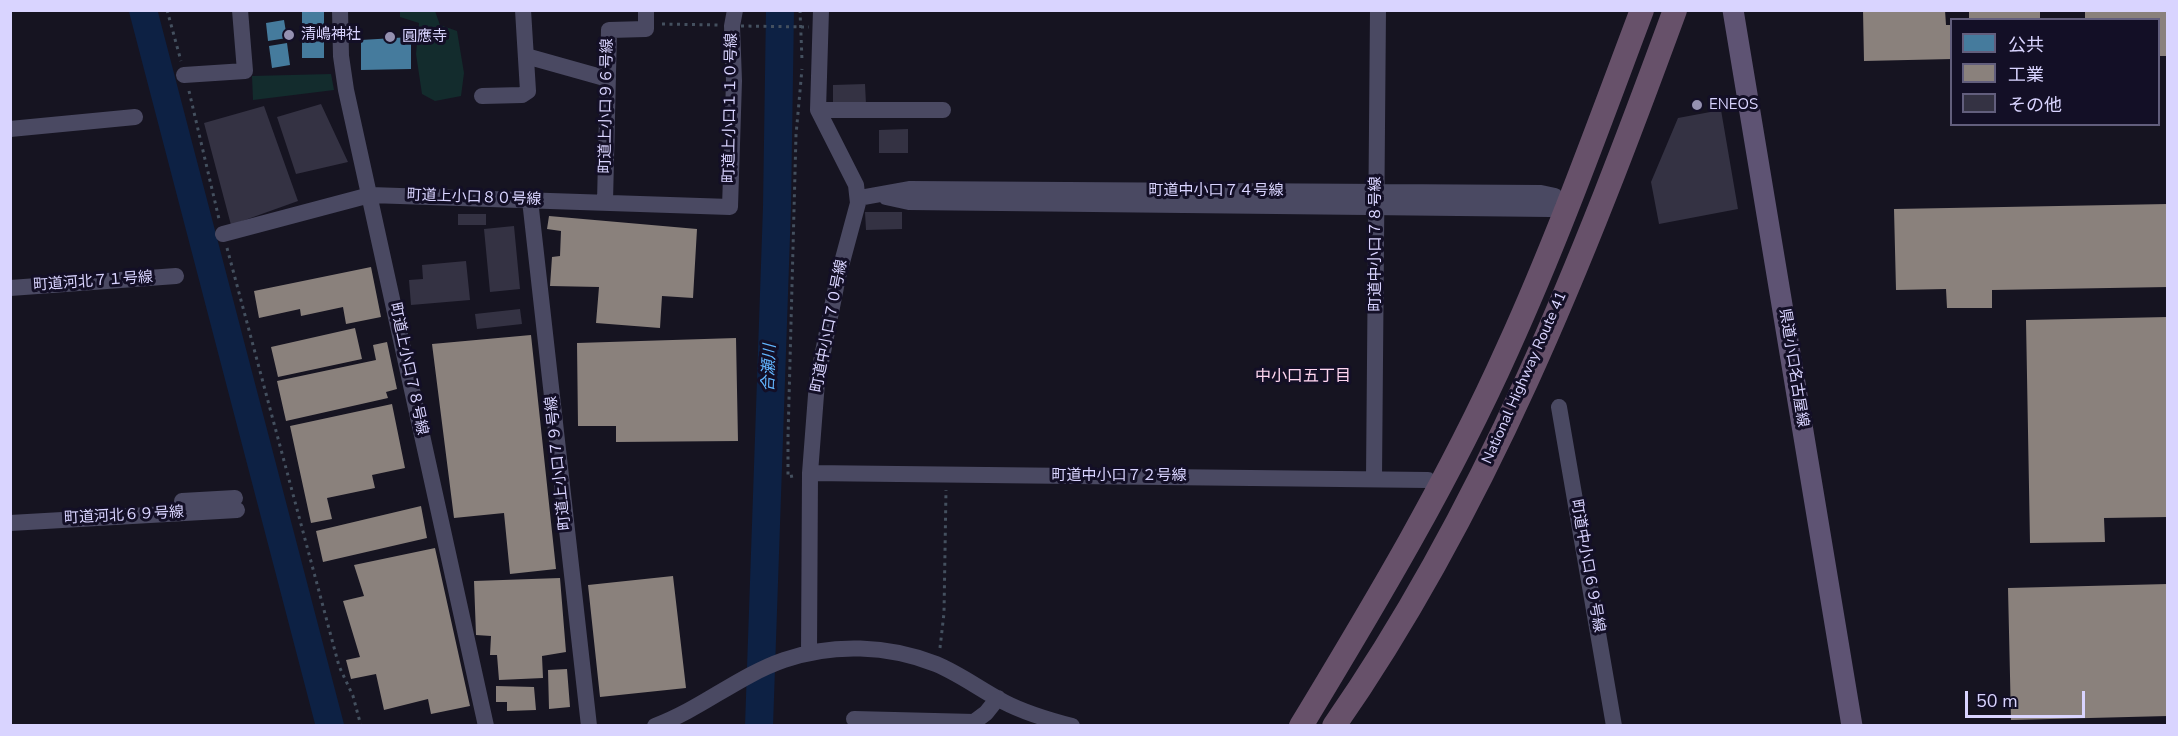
<!DOCTYPE html>
<meta charset="utf-8">
<style>
body{margin:0}
#map{position:relative;width:2178px;height:736px;overflow:hidden;background:#161421;font-family:"Nunito Sans","Noto Sans JP",sans-serif}
canvas{display:block}
.frame{position:absolute;inset:0;border:12px solid #d9d4ff;pointer-events:none}
.legend{position:absolute;left:1950px;top:18px;width:210px;height:108px;box-sizing:border-box;background:#130f26;border:2px solid #625e7d;margin:0;padding:8px 10px;list-style:none;font-size:18px;color:#d9d4ff}
.legend li{display:flex;align-items:center;gap:12px;height:30px}
.legend b{width:30px;border:2px solid #625e7d}
.scale{position:absolute;left:1965px;top:691px;width:120px;height:27px;box-sizing:border-box;border:3px solid #d9d4ff;border-top:0;padding-left:8px;font-size:18px;line-height:21px;white-space:nowrap;color:#d9d4ff;-webkit-text-stroke:4px #130f26;paint-order:stroke}
</style>
<div id="map">
<canvas width="2178" height="736"></canvas>
<div class="frame"></div>
<ul class="legend">
<li><b style="height:16px;background:#457b9d"></b>公共</li>
<li><b style="height:16px;background:#8a817c"></b>工業</li>
<li><b style="height:16px;background:#343243"></b>その他</li>
</ul>
<div class="scale">50 m</div>
</div>
<script>
const c = document.querySelector('canvas').getContext('2d');
c.lineJoin = 'round';
function paint(path, color) { c.fillStyle = color; c.fill(path, 'evenodd'); }
function trace(path, color, width, dash) { c.strokeStyle = color; c.lineWidth = width; c.lineCap = dash ? 'butt' : 'round'; c.setLineDash(dash || []); c.stroke(path); }
function label(font, color, halo, rows, align = 'center') {
  c.font = font + ' "Nunito Sans","Noto Sans JP",sans-serif'; c.lineWidth = 6; c.setLineDash([]); c.textBaseline = 'middle'; c.strokeStyle = halo; c.fillStyle = color; for (const [text, x, y, turn = 0] of rows) {
    c.save(); c.translate(x, y); c.rotate((+turn || 0) * Math.PI / 180); c.textAlign = isNaN(turn) ? turn : align; if (halo) c.strokeText(text, 0, 0); c.fillText(text, 0, 0); c.restore();
  }
}
paint(new Path2D(`
 M400 11H435L440 25 457 31 464 73 461 96 435 101 422 94 416 54 419 23 400 17Z
 M331 74 334 90 253 100 252 76Z`), '#132c2d');
paint(new Path2D(`
 M302 10H324V58H302Z
 M284 20 287 38 268 41 266 23Z
 M411 37V69L361 70V40Z
 M287 43 290 65 272 68 269 46Z`), '#457b9d');
paint(new Path2D(`
 M1863 10H1945L1946 25H1952V59L1864 61Z
 M1969 10H2040V20H1969Z
 M2085 10H2168V56H2158V20H2085Z
 M2168 204V287L1992 290V308H1947L1946 289 1896 290 1894 209Z
 M549 216 697 229 693 298 662 296 660 328 596 323 599 287 550 286 552 257 560 256 561 231 547 229Z
 M371 267 381 317 346 324 343 307 301 316 300 309 259 318 254 291Z
 M2168 317V517L2104 518 2105 542 2030 543 2026 320Z
 M355 328 362 359 278 377 271 347Z
 M531 335 556 569 510 574 504 513 454 518 432 344Z
 M736 338 738 441 616 442V426H578L577 343Z
 M387 342 397 389 386 392 388 398 286 421 277 381 376 360 373 345Z
 M392 404 405 468 372 475 375 488 327 498 332 519 311 523 290 426Z
 M421 506 427 538 323 562 316 531Z
 M435 548 470 706 431 714 428 699 384 710 376 674 351 679 346 660 360 657 343 601 364 596 354 565Z
 M673 576 686 688 600 697 588 585Z
 M560 578 566 652 542 656 543 678 499 680 497 655H490L491 636 476 635 474 581Z
 M2168 584V716L2011 720 2008 588Z
 M567 669 570 707 549 709 548 670Z
 M496 686 534 687 536 710 507 711V702H496Z`), '#8a817c');
trace(new Path2D(`
 M143 10 330 726
 M759 726 777 207 780 10`), '#0d2144', 28);
paint(new Path2D(`
 M865 84 866 104 833 105V85Z
 M321 104 348 162 296 174 277 117Z
 M264 106 298 201 231 225 204 123Z
 M1721 110 1738 209 1659 224 1651 182 1678 118Z
 M908 129V153H879V130Z
 M865 212H902V229L866 230Z
 M458 214H486V225H458Z
 M514 226 520 289 490 292 484 229Z
 M466 261 470 300 411 305 409 280 423 279 422 265Z
 M520 309 522 324 477 329 475 314Z`), '#343243');
trace(new Path2D(`
 M167 10 181 61
 M800 10 802 60
 M662 24 718 25
 M189 91 219 219
 M227 248 339 666 353 696 361 726
 M793 476 788 477V437L796 135 802 69
 M940 648 944 613 946 490`), '#44505f', 3, [3, 4.5]);
trace(new Path2D(`
 M340 10 341 56 346 90 486 726
 M526 56 608 79
 M184 75 245 71 240 10
 M482 96 522 95 528 91 523 10
 M818 110H943
 M10 129 135 117
 M886 197 909 202 1550 209
 M859 198 909 189 1541 193 1555 196
 M530 200 589 726
 M605 202 609 30 646 29V10
 M223 234 370 195 730 207 734 81 732 26 735 10
 M10 288 176 276
 M1559 407 1614 726
 M810 473 1428 480
 M1374 478 1378 10
 M182 501 235 498
 M10 523 237 510
 M809 653 810 473 817 382 838 277 858 203 856 185 818 110 821 10
 M854 719 974 722 986 713 998 698
 M655 726C701 709 738 676 784 660 833 643 888 645 936 664 960 674 981 690 1004 702 1025 713 1049 720 1072 726`), '#4a4962', 16);
trace(new Path2D(`
 M1733 10 1852 726`), '#5e5373', 21);
trace(new Path2D(`
 M1301 726C1376 602 1449 480 1508 348 1558 238 1599 124 1642 10
 M1334 726C1486 508 1584 258 1675 10`), '#67516a', 24);
trace(new Path2D(`
 M741 26 809 27`), '#44505f', 3, [3, 4.5]);
for (const [x, y, r, color] of [
 [289,35,6,"#9591b1"],
 [390,37,6,"#9591b1"],
 [1697,105,6,"#9591b1"]
]) { const dot = new Path2D(); dot.arc(x, y, r, 0, 2 * Math.PI); c.fillStyle = color; c.fill(dot); trace(dot, '#130f26', 2); }
label('15px', '#d9d4ff', '#130f26', [
 ["清嶋神社",301,35],
 ["圓應寺",402,37],
 ["ENEOS",1709,105]
], 'left');
label('15px', '#d9d4ff', '#130f26', [
 ["町道上小口９６号線",607,106,-89],
 ["町道上小口１１０号線",731,108,-89],
 ["町道中小口７４号線",1216,191],
 ["町道上小口８０号線",474,198,2],
 ["町道中小口７８号線",1376,244,-90],
 ["町道河北７１号線",93,282,-4],
 ["町道中小口７０号線",830,326,-79],
 ["県道小口名古屋線",1793,368,81],
 ["町道上小口７８号線",408,369,78],
 ["National Highway Route 41",1525,378,-66],
 ["町道上小口７９号線",559,463,-96],
 ["町道中小口７２号線",1119,476],
 ["町道河北６９号線",124,516,-3],
 ["町道中小口６９号線",1587,566,80]
]);
label('italic 16px', '#62b6ff', '#130f26', [
 ["合瀬川",770,368,-88]
]);
label('16px', '#ffd6f0', '#130f26', [
 ["中小口五丁目",1303,377]
]);
</script>
